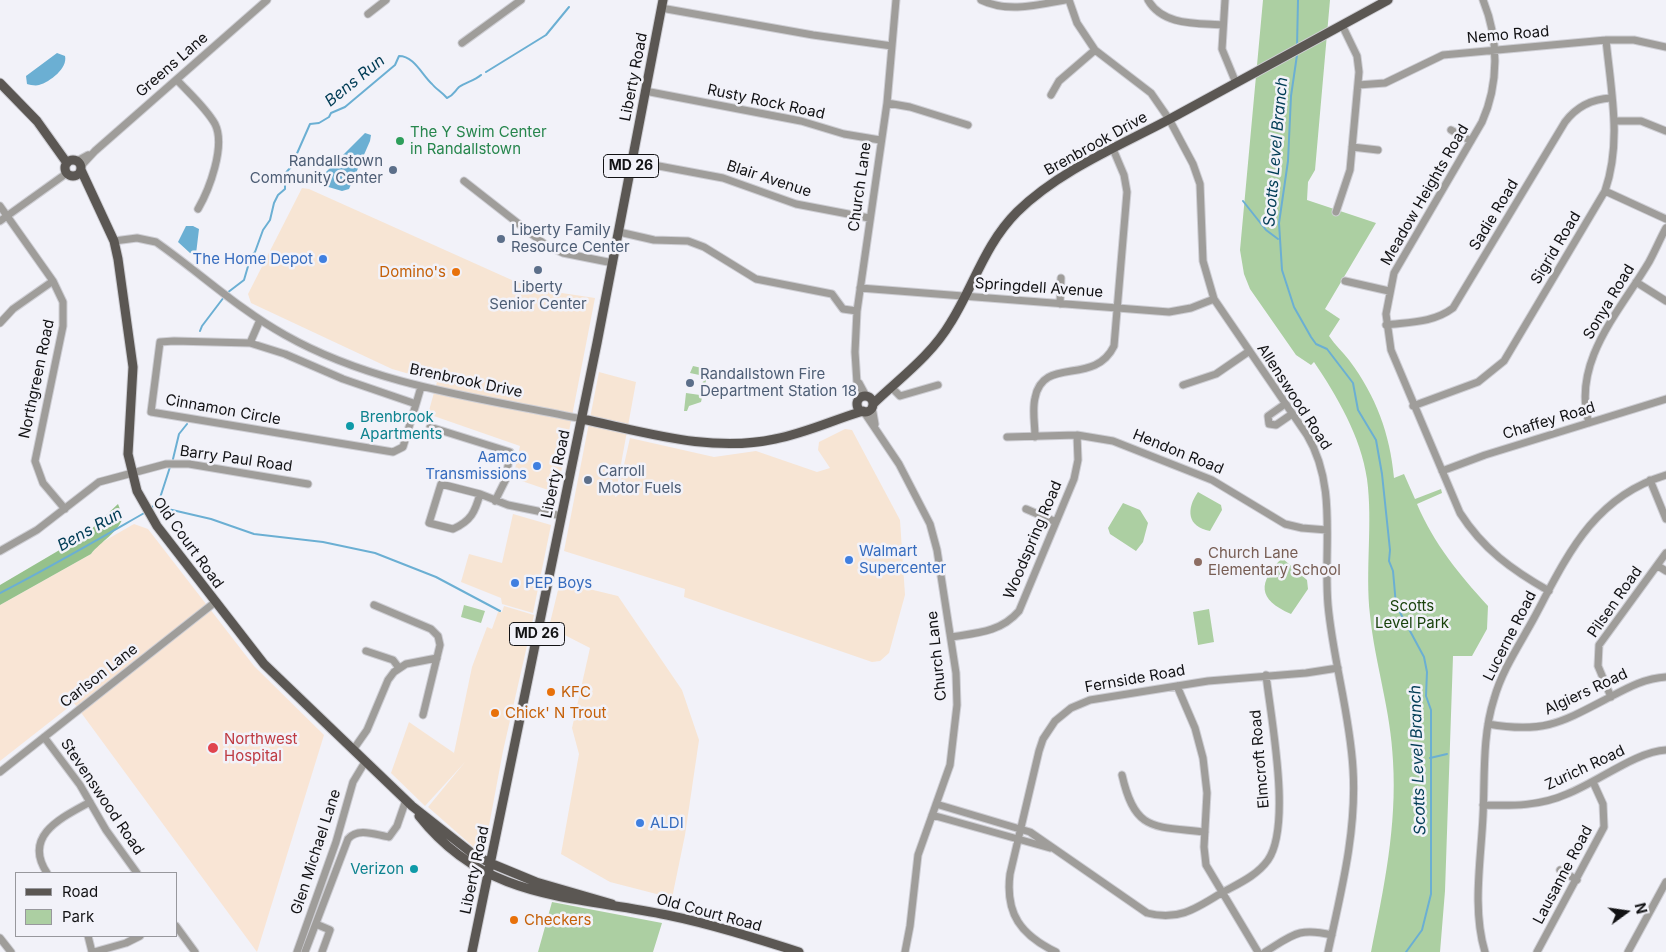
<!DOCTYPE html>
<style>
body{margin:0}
#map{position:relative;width:1666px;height:952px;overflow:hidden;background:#f2f2f9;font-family:Inter,sans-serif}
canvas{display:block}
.legend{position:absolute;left:15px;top:872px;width:162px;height:65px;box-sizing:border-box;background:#f2f2f9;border:1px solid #98989d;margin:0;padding:6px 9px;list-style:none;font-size:15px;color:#121214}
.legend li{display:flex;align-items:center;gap:10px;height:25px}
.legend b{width:25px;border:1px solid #98989d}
.north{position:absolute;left:1601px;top:887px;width:50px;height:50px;-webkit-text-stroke:4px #f2f2f9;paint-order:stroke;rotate:76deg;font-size:14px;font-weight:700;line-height:20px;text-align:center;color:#121214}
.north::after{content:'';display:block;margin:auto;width:18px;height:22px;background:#121214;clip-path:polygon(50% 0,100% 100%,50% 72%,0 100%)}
</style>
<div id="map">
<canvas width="1666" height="952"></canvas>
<ul class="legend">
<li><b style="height:6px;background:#5b5753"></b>Road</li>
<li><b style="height:14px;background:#accfa2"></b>Park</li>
</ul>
<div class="north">N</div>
</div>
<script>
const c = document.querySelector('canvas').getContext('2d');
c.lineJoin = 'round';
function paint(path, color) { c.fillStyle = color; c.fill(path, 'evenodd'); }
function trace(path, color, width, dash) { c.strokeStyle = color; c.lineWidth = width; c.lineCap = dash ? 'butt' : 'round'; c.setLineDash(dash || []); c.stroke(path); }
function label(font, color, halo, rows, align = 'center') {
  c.font = font + ' Inter,sans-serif'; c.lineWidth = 5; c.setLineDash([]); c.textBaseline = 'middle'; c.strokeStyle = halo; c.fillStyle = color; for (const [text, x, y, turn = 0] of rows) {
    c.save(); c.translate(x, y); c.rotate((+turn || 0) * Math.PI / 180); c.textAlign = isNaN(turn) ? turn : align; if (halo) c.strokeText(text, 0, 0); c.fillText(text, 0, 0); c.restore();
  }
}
paint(new Path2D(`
 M302 188 309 189 514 281 542 290 595 298 557 493 513 478 520 446 428 414 437 382 392 369 251 303 248 294Z
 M599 372 636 382 615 497 617 496 630 438 714 457 756 451 817 472 830 468 818 450 819 442 845 429 852 430 900 520 905 595 889 653 880 661 872 662 684 597 685 589 564 551Z
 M513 514 551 525 533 613 502 604 501 598 461 582 469 554 502 563Z
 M560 582 618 596 682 690 699 740 685 835 672 898 610 882 561 854 579 754 572 728 590 648 549 627Z
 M504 606 534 615 503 751 485 847 477 850 428 807 465 762 425 806 391 773 409 722 457 755 454 753 472 667 487 627 492 629 498 612H502Z`), '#f7e5d4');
paint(new Path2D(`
 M134 524 148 529 254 666 324 735 257 952 74 703 0 761V605L91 554 99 544Z`), '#f9e5d5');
paint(new Path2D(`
 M1263 0H1330L1315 170 1308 182 1307 200 1376 223 1325 309 1340 319 1329 336C1335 345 1343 352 1349 360 1376 396 1390 434 1394 478L1404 474 1415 499 1441 489 1442 493 1417 504C1434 544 1459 574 1488 606L1487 629 1472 656H1453L1445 891 1440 952H1371C1384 888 1397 826 1393 761 1391 711 1375 664 1370 615 1365 570 1373 523 1367 479 1361 437 1337 396 1314 362L1311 365 1296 355 1250 289 1244 274 1240 250Z
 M693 366 706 369 707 376 701 402 689 406 687 411H684L686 393 700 395 704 376 690 373Z
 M1198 492 1221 505 1222 510 1210 531C1187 527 1186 509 1198 492Z
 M1123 503 1140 510 1148 523 1143 542 1136 551 1110 534 1108 528Z
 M1282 558 1307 580 1308 589 1291 614C1257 599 1258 583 1282 558Z
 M464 605 485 611 481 623 461 617Z
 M1209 609 1214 642 1198 645 1193 612Z
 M552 902 662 923 653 952H538Z`), '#accfa2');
paint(new Path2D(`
 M118 504 123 517C118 533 101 541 91 554L0 605V585L85 535Z`), '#96c18b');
paint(new Path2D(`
 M57 53 65 56C68 68 50 82 39 85 36 86 30 85 27 84L26 76Z
 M365 133 371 135 370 141 349 189 342 191 325 186 322 180 325 173Z
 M186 226H193L199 229 196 254 190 253 178 242Z`), '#6bafd3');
trace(new Path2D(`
 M1297 47 1298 0
 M1297 55 1291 96 1288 161 1279 223 1282 270 1294 307 1311 337 1316 344 1327 349 1353 383 1358 410 1376 440 1382 474 1390 550 1389 561 1393 571 1396 605 1424 657 1427 672 1426 696 1431 710V894L1422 930 1406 952
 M486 72 546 35 569 7
 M1243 201 1266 230 1278 239
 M227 293 244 280 251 256 255 252 263 230 270 220 274 203 278 195 285 189V184L282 177 291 167 310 124 319 123 329 117 331 113 345 107 395 65 399 56C414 56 422 75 432 84 436 89 442 92 447 98 454 95 454 92 459 87 466 82 474 81 481 75
 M200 331 202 326 224 297
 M173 459 179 434 187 424
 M155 506 211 519 254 534 323 542 375 553 436 577 500 611
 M150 509 159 501 170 467
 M0 593C49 568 97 540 146 512
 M1430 758 1447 754`), '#6bafd3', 2);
const minor = new Path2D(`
 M981 0C1008 13 1037 5 1065 0
 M1069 0 1077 23 1095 50 1151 93 1169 119 1193 164 1200 184 1203 261 1214 299 1307 435C1338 487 1323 547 1328 605 1333 660 1350 714 1353 769 1357 831 1341 892 1328 952
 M1148 0C1163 26 1197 23 1223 25
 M1225 0 1222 49 1236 83
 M1483 0C1499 39 1499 84 1482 122L1394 273 1386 314 1391 350 1460 513C1483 549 1512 570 1549 591
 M661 8 813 35 892 46
 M368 14 386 0
 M462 43 521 0
 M177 80C189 93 206 108 215 124 226 146 209 190 198 209
 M1358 85 1385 83 1443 55 1606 40H1634L1666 47
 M645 91 801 121 844 134 880 140
 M1051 95 1059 81 1095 50
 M887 103 910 107 968 125
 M1614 121H1641L1666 131
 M1451 130 1471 141
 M1352 147 1378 150
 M77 161 88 155
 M632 161 723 178 796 204 869 218
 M81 166 95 151 267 0
 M464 181 547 246 563 253 613 263
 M1605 191 1666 219
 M0 206 53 281 63 302V326L35 461 43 483 65 509
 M1336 212 1350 170 1359 72 1357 56 1342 25
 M0 221 67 173
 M619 232 654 240 688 241 704 247 756 279 832 294 843 309 857 311
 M114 241 137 238 156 242C199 272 238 309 285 335 375 386 481 398 582 419
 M1345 281 1389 291
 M1636 282 1666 301
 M860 288 1169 312 1191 308 1214 299
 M1060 304 1061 278
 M0 323 13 309 53 281
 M1386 325C1409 322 1433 323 1453 308L1565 122C1577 106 1592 99 1611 98
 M174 341 250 343 285 354 343 379 416 404 403 447 393 452 151 412 160 342Z
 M250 343 260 320
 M859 383 866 396
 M1183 385 1216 374 1248 352
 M891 387 900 396 938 385
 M858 399 855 352 857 311 887 103 896 0
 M416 404 421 387
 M1285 404 1268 416 1269 424 1276 425 1292 414
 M1413 406 1478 382 1504 361 1605 191C1622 142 1611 91 1606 40
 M872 407 875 424
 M864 412 899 464 930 524 937 550 956 673 957 705 950 765 918 855 910 926 905 952
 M1589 423C1571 362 1620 311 1649 262 1655 251 1660 239 1666 228
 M430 427 510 452 506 479 495 501
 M1007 437 1077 435 1113 441 1212 480 1285 524 1302 528 1327 530
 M1035 437C1035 424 1032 410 1035 398 1043 355 1094 387 1114 346L1127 192 1124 175 1113 149
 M1442 471 1485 455 1666 399
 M1650 480 1666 519
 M480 494 441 484 429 523 453 529C471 521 475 512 480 494L508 505 562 516
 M1026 509 1056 522
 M0 551 37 530 99 482 166 464H189L308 484
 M1658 566 1666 571
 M374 605 431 629 438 636 440 645 423 715
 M951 637C977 633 1001 632 1019 611L1074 479 1078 460 1077 435
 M366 651 393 660 399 668
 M1177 686 1195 728 1203 758 1207 793 1204 847 1206 865 1258 952
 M1611 697 1598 666 1599 645 1666 553
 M1488 724C1545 734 1562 722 1612 696 1629 687 1646 678 1666 677
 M44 737 80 785 106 830 137 873
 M353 750 367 730 388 680 394 672 406 664 437 658
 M0 772 214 603
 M1122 775C1135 832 1153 826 1205 832
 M936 804 1030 832 1147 913C1176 921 1194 910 1218 895 1235 885 1256 877 1268 860 1292 825 1271 719 1266 675
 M1483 805C1513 806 1540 806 1567 794 1596 783 1637 751 1666 750
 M932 815 1050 848
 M1560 870 1577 880
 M47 873C22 835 63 817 90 802
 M316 924 330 930 322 952
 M176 926 195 952
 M88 936 92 952
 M0 938 11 952
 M94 952 126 943 140 936
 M297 952 336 842 353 782 365 762
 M305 952 348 839C358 827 376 835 389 837L397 826 406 800
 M1056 952C1021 935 1005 914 1010 874L1039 751 1043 739 1055 721 1071 708 1090 700 1208 681 1306 673 1338 668
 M1265 952C1293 935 1298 927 1332 935
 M1485 952C1472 909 1481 860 1483 816 1485 778 1482 736 1494 699 1502 670 1520 644 1534 618 1567 556 1593 497 1666 475
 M1537 952 1604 827 1603 804 1593 782
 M1628 952 1666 882`);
const major = new Path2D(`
 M0 83 37 121 67 163
 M65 168a8 8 0 1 1 16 0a8 8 0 1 1-16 0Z
 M81 170 114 241 118 259 133 367 128 454 137 491 157 526 264 664 412 806 473 854 490 863 536 882 612 904
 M857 404a8 8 0 1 1 16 0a8 8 0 1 1-16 0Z
 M873 404C900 378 931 356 951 322 974 285 985 244 1017 212 1059 171 1117 147 1168 120 1242 80 1315 40 1388 0
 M582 419C645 432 711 453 775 439 806 433 833 420 863 411
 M419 816C486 901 571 895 667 915 711 924 755 938 799 952
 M472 952 597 343 663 0`);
trace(minor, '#ceced4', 9);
trace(major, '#ceced4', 11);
trace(minor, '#9f9d9a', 7);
trace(major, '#5b5753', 9);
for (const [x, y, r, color] of [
 [400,141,5,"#2e9e5b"],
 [393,170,5,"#5c6f8a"],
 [501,239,5,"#5c6f8a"],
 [323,259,5,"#3f7fe0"],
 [538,270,5,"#5c6f8a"],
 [456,272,5,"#e8710a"],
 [690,383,5,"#5c6f8a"],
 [350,426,5,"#0f9aa8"],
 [537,466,5,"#3f7fe0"],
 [588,480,5,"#5c6f8a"],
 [849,560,5,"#3f7fe0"],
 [1198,562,5,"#8d6e63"],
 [515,583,5,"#3f7fe0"],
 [551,692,5,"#e8710a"],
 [495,713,5,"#e8710a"],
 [213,748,6,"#e0444e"],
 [640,823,5,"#3f7fe0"],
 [414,869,5,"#0f9aa8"],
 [514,920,5,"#e8710a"]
]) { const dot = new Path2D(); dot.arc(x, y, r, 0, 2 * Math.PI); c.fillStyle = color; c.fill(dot); trace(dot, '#f2f2f9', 2); }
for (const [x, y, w] of [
 [631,166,55],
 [537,634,55]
]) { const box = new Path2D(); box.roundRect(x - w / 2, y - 11.5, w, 23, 4); c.fillStyle = '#f2f2f9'; c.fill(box); trace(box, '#121214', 1); }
label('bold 14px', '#121214', null, [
 ["MD 26",631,166],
 ["MD 26",537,634]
]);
label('15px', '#121214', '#f2f2f9', [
 ["Nemo Road",1508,35,-5],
 ["Greens Lane",172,65,-41],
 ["Liberty Road",634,77,-79],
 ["Rusty Rock Road",766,102,12],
 ["Brenbrook Drive",1096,144,-29],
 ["Blair Avenue",769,179,18],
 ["Church Lane",860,187,-82],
 ["Meadow Heights Road",1425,195,-60],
 ["Sadie Road",1494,215,-59],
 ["Sigrid Road",1556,248,-59],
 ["Springdell Avenue",1039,288,4],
 ["Sonya Road",1609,302,-59],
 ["Northgreen Road",37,379,-78],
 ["Brenbrook Drive",466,381,12],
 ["Allenswood Road",1294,397,57],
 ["Cinnamon Circle",223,410,10],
 ["Chaffey Road",1549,421,-17],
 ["Hendon Road",1178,452,22],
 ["Barry Paul Road",236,459,8],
 ["Liberty Road",556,474,-78],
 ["Woodspring Road",1033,540,-67],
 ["Old Court Road",188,543,54],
 ["Pilsen Road",1615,602,-55],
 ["Lucerne Road",1510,636,-63],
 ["Church Lane",937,656,-96],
 ["Carlson Lane",99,676,-38],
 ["Fernside Road",1135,679,-10],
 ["Algiers Road",1586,692,-25],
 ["Elmcroft Road",1260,759,-95],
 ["Zurich Road",1585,768,-25],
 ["Stevenswood Road",102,797,56],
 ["Glen Michael Lane",316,852,-72],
 ["Liberty Road",475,870,-78],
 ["Lausanne Road",1563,875,-62],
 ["Old Court Road",709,913,15]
]);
label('15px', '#27864d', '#f2f2f9', [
 ["The Y Swim Center",410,132],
 ["in Randallstown",410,149]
], 'left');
label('15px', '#4e5e75', '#f2f2f9', [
 ["Randallstown",383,161,"right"],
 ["Community Center",383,178,"right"],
 ["Liberty Family",511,230],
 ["Resource Center",511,247],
 ["Liberty",538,287,"center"],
 ["Senior Center",538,304,"center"],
 ["Randallstown Fire",700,374],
 ["Department Station 18",700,391],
 ["Carroll",598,471],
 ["Motor Fuels",598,488]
], 'left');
label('15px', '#366cbe', '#f2f2f9', [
 ["The Home Depot",313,259,"right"],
 ["Aamco",527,457,"right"],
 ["Transmissions",527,474,"right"],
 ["Walmart",859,551],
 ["Supercenter",859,568],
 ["PEP Boys",525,583],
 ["ALDI",650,823]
], 'left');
label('15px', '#c56008', '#f2f2f9', [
 ["Domino's",446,272,"right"],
 ["KFC",561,692],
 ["Chick' N Trout",505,713],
 ["Checkers",524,920]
], 'left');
label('15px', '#0d838f', '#f2f2f9', [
 ["Brenbrook",360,417],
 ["Apartments",360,434],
 ["Verizon",404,869,"right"]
], 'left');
label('15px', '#785e54', '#f2f2f9', [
 ["Church Lane",1208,553],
 ["Elementary School",1208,570]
], 'left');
label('15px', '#19420c', '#f2f2f9', [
 ["Scotts",1412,606],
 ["Level Park",1412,623]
]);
label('15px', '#be3a42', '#f2f2f9', [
 ["Northwest",224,739],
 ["Hospital",224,756]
], 'left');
label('italic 16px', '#003c55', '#f2f2f9', [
 ["Bens Run",355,81,-39],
 ["Scotts Level Branch",1276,152,-85],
 ["Bens Run",90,530,-29],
 ["Scotts Level Branch",1418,760,-92]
]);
</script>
